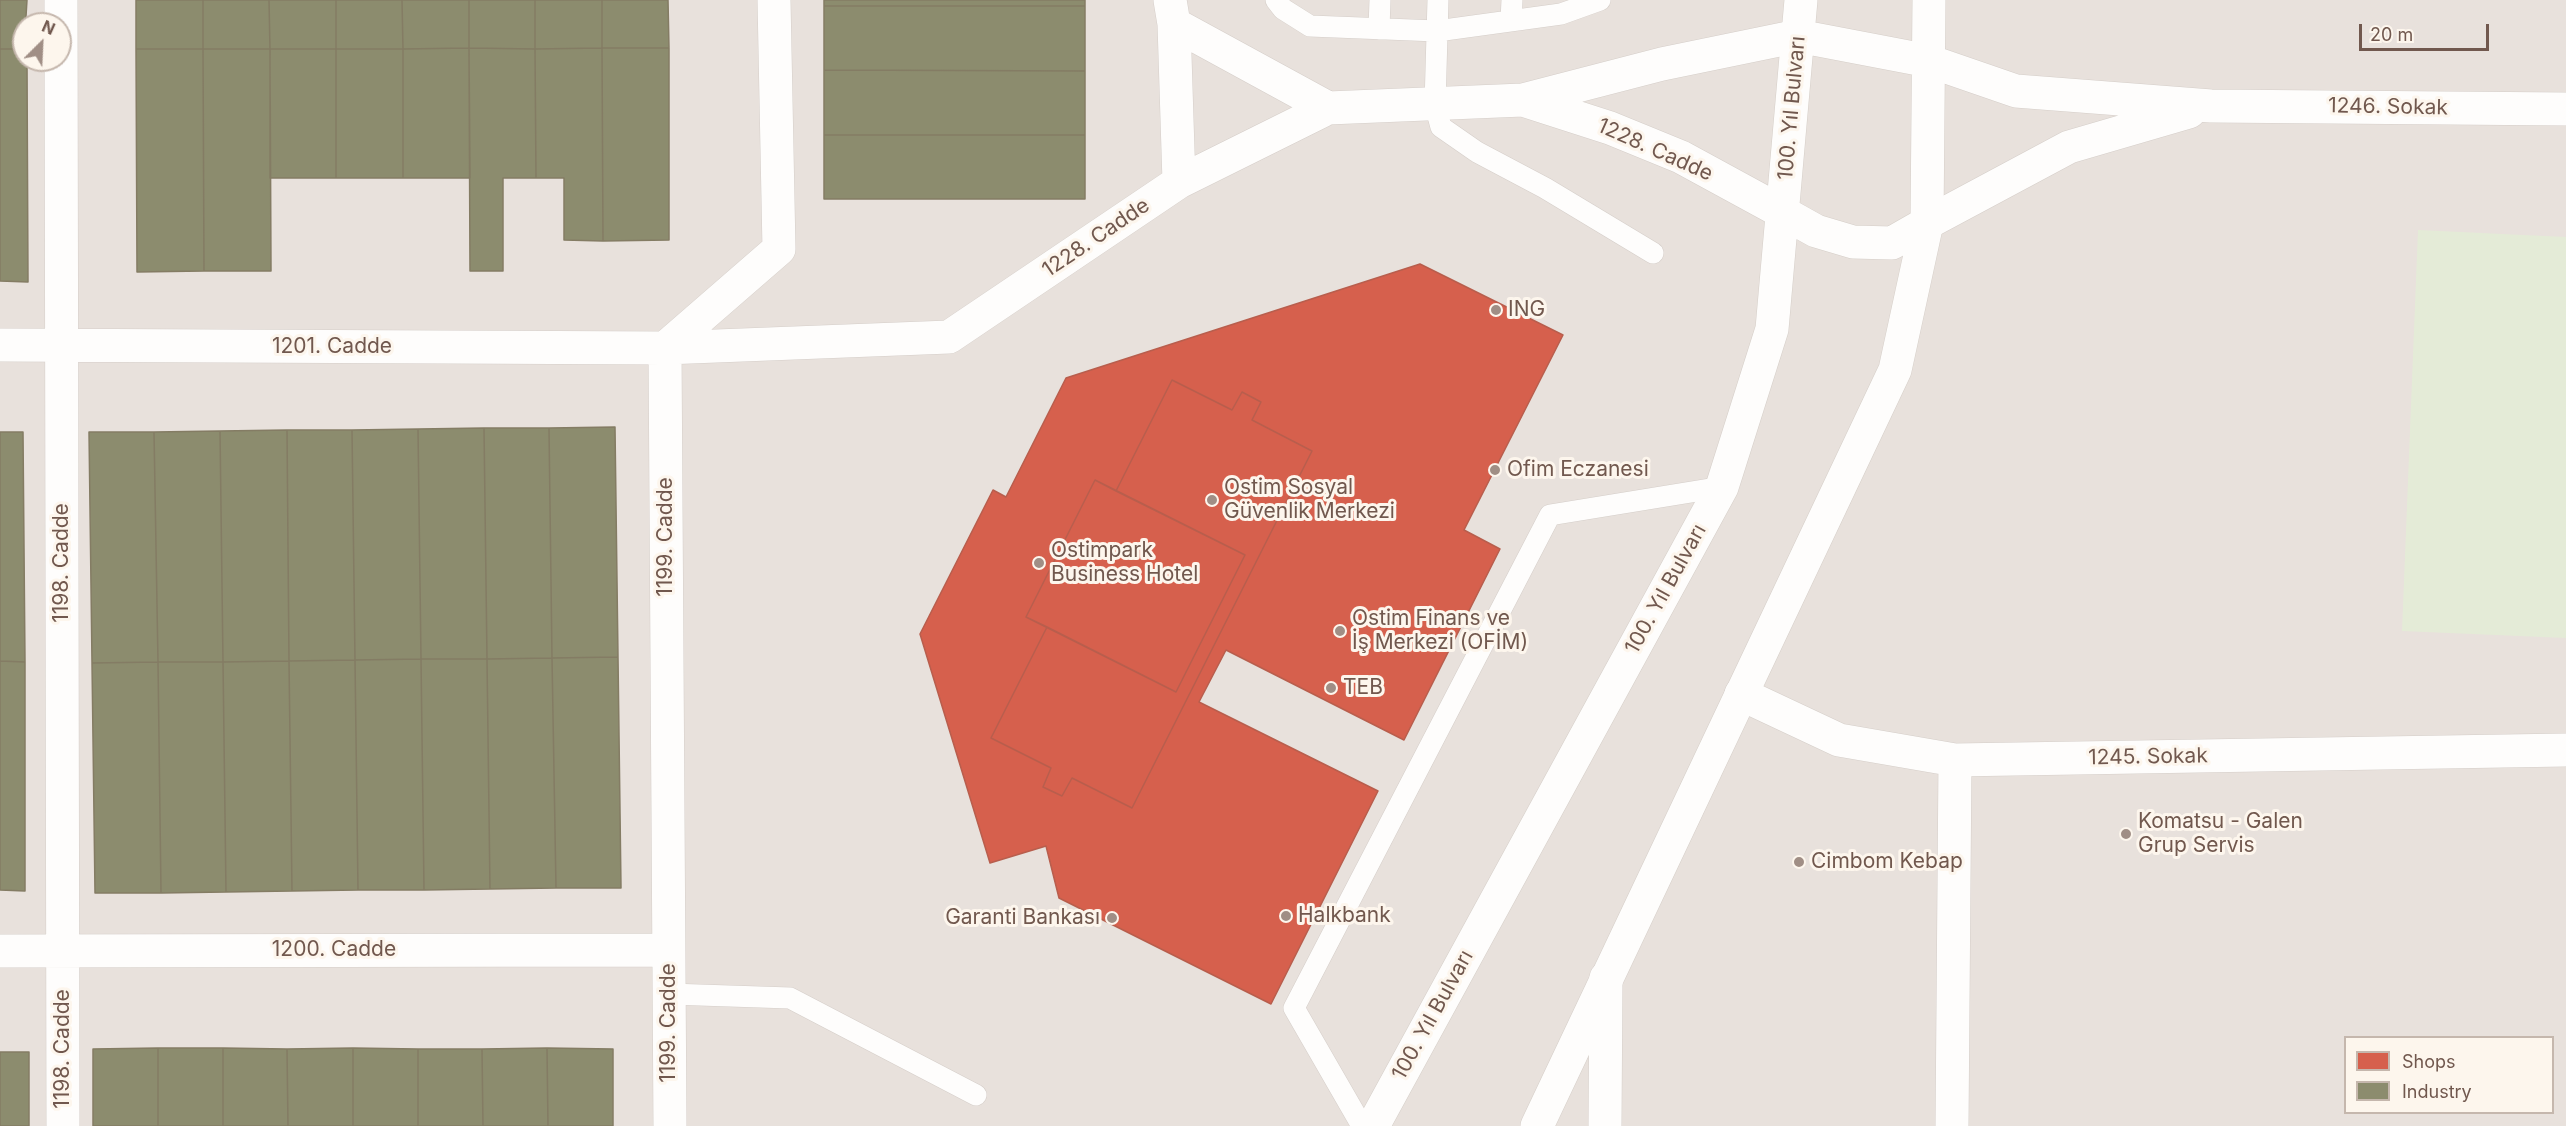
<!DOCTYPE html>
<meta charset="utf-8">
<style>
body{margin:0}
#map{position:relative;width:2566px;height:1126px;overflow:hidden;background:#f6f1eb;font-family:Inter,sans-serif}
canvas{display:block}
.legend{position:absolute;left:2344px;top:1036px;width:210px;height:78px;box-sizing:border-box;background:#fdf6ed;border:2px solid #c5b7ad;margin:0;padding:8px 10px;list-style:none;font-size:18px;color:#71584e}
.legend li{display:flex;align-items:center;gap:12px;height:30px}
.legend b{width:30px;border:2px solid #c5b7ad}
.north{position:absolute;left:12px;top:12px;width:60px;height:60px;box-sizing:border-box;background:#fdf6ed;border:2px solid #c5b7ad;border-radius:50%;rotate:24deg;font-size:16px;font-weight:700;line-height:24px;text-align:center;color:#71584e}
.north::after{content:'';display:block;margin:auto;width:21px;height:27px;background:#a08e85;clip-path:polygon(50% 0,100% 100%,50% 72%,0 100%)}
.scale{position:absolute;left:2359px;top:24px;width:130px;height:27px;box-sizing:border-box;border:3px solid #71584e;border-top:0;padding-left:8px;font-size:18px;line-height:21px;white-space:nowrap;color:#71584e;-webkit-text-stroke:4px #fdf6ed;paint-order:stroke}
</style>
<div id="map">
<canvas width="2566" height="1126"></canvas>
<ul class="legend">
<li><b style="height:16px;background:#d6604d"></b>Shops</li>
<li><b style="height:16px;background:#8c8c6e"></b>Industry</li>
</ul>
<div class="north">N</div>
<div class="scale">20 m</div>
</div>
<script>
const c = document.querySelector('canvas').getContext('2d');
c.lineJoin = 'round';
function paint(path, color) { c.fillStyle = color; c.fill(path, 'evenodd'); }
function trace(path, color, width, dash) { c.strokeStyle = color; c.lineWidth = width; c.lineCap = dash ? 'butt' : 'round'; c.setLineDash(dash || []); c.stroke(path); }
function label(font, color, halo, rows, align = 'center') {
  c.font = font + ' Inter,sans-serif'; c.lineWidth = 6; c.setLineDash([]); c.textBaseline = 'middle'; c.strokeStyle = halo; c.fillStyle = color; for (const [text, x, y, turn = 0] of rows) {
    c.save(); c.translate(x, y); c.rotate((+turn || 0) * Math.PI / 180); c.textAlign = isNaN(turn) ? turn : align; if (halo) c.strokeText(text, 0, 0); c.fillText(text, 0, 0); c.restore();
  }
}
paint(new Path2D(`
 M0 0H2566V1126H0ZM24 24H60V60H24ZM2346 1038H2552V1112H2346Z`), '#e8e1dc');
paint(new Path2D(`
 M2418 230 2566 237V638L2402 631Z`), '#e4ebd7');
const shops = new Path2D(`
 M1420 264 1563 335 1464 530 1500 549 1404 740 1226 650 1199 702 1378 791 1271 1004 1059 898 1046 846 990 863 920 634 993 490 1006 497 1066 378ZM1172 380 1232 410 1242 392 1261 402 1252 420 1312 451 1132 808 1072 778 1062 796 1043 787 1051 768 991 738 1047 627 1026 617 1095 480 1116 491Z
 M1172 380 1232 410 1242 392 1261 402 1252 420 1312 451 1132 808 1072 778 1062 796 1043 787 1051 768 991 738 1047 627 1176 692 1245 555 1116 491Z
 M1095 480 1245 555 1176 692 1026 617Z`);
paint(shops, '#d6604d');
trace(shops, '#b85e4d', 1.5);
const industry = new Path2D(`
 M0 0H27L24 49H0Z
 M136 0H203V49H136Z
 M203 0H269L270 49H203Z
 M269 0H336V49H270Z
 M336 0H402L403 49H336Z
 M402 0H469V48L403 49Z
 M469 0H535V49L469 48Z
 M535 0H602V48L535 49Z
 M602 0H668L669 48H602Z
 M824 0H1085V6H824Z
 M824 6H1085V71L824 70Z
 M469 48 535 49 536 178H503V271H470Z
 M469 48 470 178H403V49Z
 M602 48H669V240L603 241Z
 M602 48 603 241 564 240V178H536L535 49Z
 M0 49H24V60H27L28 282 0 281Z
 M136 49H203L204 271 137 272Z
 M203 49H270L271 271H204Z
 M270 49H336V178H270Z
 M336 49H403V178H336Z
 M824 70 1085 71V135H824Z
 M824 135H1085V199H824Z
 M615 427 618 657 552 658 549 428Z
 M484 428 487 659H421L418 429Z
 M484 428H549L552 658 487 659Z
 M418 429 421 659 355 660 352 430Z
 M287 430 289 661 223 662 220 431Z
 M287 430H352L355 660 289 661Z
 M220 431 223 662H158L154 432Z
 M0 432H23L25 662 0 661Z
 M89 432H154L158 662 92 663Z
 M618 657 621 888H556L552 658Z
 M552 658 556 888 490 889 487 659Z
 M421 659H487L490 889 424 890Z
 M421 659 424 890H358L355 660Z
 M355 660 358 890 292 891 289 661Z
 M0 661 25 662V891L0 890Z
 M289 661 292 891 226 892 223 662Z
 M158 662H223L226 892 161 893Z
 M158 662 161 893H95L92 663Z
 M158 1048V1126H93V1049Z
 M158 1048H223V1126H158Z
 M223 1048 287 1049 288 1126H223Z
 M353 1048V1126H288L287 1049Z
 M353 1048 418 1049V1126H353Z
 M547 1048 548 1126H483L482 1049Z
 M547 1048 613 1049V1126H548Z
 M418 1049H482L483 1126H418Z
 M0 1052H29V1126H0Z`);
paint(industry, '#8c8c6e');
trace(industry, '#847c64', 1.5);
const lane = new Path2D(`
 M1276 0 1283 9 1310 26 1437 31 1561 14 1600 0
 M1438 0 1435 105 1441 127 1477 152 1545 188 1653 253
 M1511 21 1512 0
 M1379 29 1380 0
 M669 994 790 998 976 1095
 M1362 1126 1294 1008 1550 515 1722 487`);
const street = new Path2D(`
 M61 0 63 1126
 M1170 0 1174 24 1179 182
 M1174 24 1328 108
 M1929 61 2016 91 2211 106 2566 109
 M1523 100 1610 128 1681 157 1782 212
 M1927 223 2069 147 2189 112
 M0 345 665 348 949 337 1179 182 1328 108 1523 100 1662 64 1798 36
 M1741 694 1839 740 1955 760 2566 750
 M0 951 668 950
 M670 1126 665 348 779 249 774 0
 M1605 1126 1606 978
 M1952 1126 1955 760`);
const secondary = new Path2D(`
 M1798 36 1929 61
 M1782 212 1816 231 1853 242 1892 243 1927 223
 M1373 1126 1722 487 1772 329 1801 0
 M1537 1126 1895 370 1927 223 1929 0`);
trace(lane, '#d5cec9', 22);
trace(street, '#d5cec9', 34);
trace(secondary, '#d5cec8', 34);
trace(lane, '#fefdfc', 21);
trace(street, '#fefdfc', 33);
trace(secondary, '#fefdfc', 33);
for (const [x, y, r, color] of [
 [1496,310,6,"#a08e85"],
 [1495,470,6,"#a08e85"],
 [1212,500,6,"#a08e85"],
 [1039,563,6,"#a08e85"],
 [1340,631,6,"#a08e85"],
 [1331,688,6,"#a08e85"],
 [2126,834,6,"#a08e85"],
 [1799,862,6,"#a08e85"],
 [1286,916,6,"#a08e85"],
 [1112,918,6,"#a08e85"]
]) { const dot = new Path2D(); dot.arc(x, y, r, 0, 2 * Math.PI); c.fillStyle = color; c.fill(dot); trace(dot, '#fdf6ed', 2); }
label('21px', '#71584e', '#fdf6ed', [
 ["1246. Sokak",2388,107,1],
 ["100. Yıl Bulvarı",1792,108,-85],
 ["1228. Cadde",1655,150,24],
 ["1228. Cadde",1096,238,-34],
 ["1201. Cadde",332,347],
 ["1199. Cadde",666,537,-90],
 ["1198. Cadde",62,563,-90],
 ["100. Yıl Bulvarı",1666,589,-61],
 ["1245. Sokak",2148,757,-1],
 ["1200. Cadde",334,950],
 ["100. Yıl Bulvarı",1433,1015,-61],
 ["1199. Cadde",669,1023,-90],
 ["1198. Cadde",63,1049,-90]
]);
label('21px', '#71584e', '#fdf6ed', [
 ["ING",1508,310],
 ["Ofim Eczanesi",1507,470],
 ["Ostim Sosyal",1224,488],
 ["Güvenlik Merkezi",1224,512],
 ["Ostimpark",1051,551],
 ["Business Hotel",1051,575],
 ["Ostim Finans ve",1352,619],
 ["İş Merkezi (OFİM)",1352,643],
 ["TEB",1343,688],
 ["Komatsu - Galen",2138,822],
 ["Grup Servis",2138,846],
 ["Cimbom Kebap",1811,862],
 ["Halkbank",1298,916],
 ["Garanti Bankası",1100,918,"right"]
], 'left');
</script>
